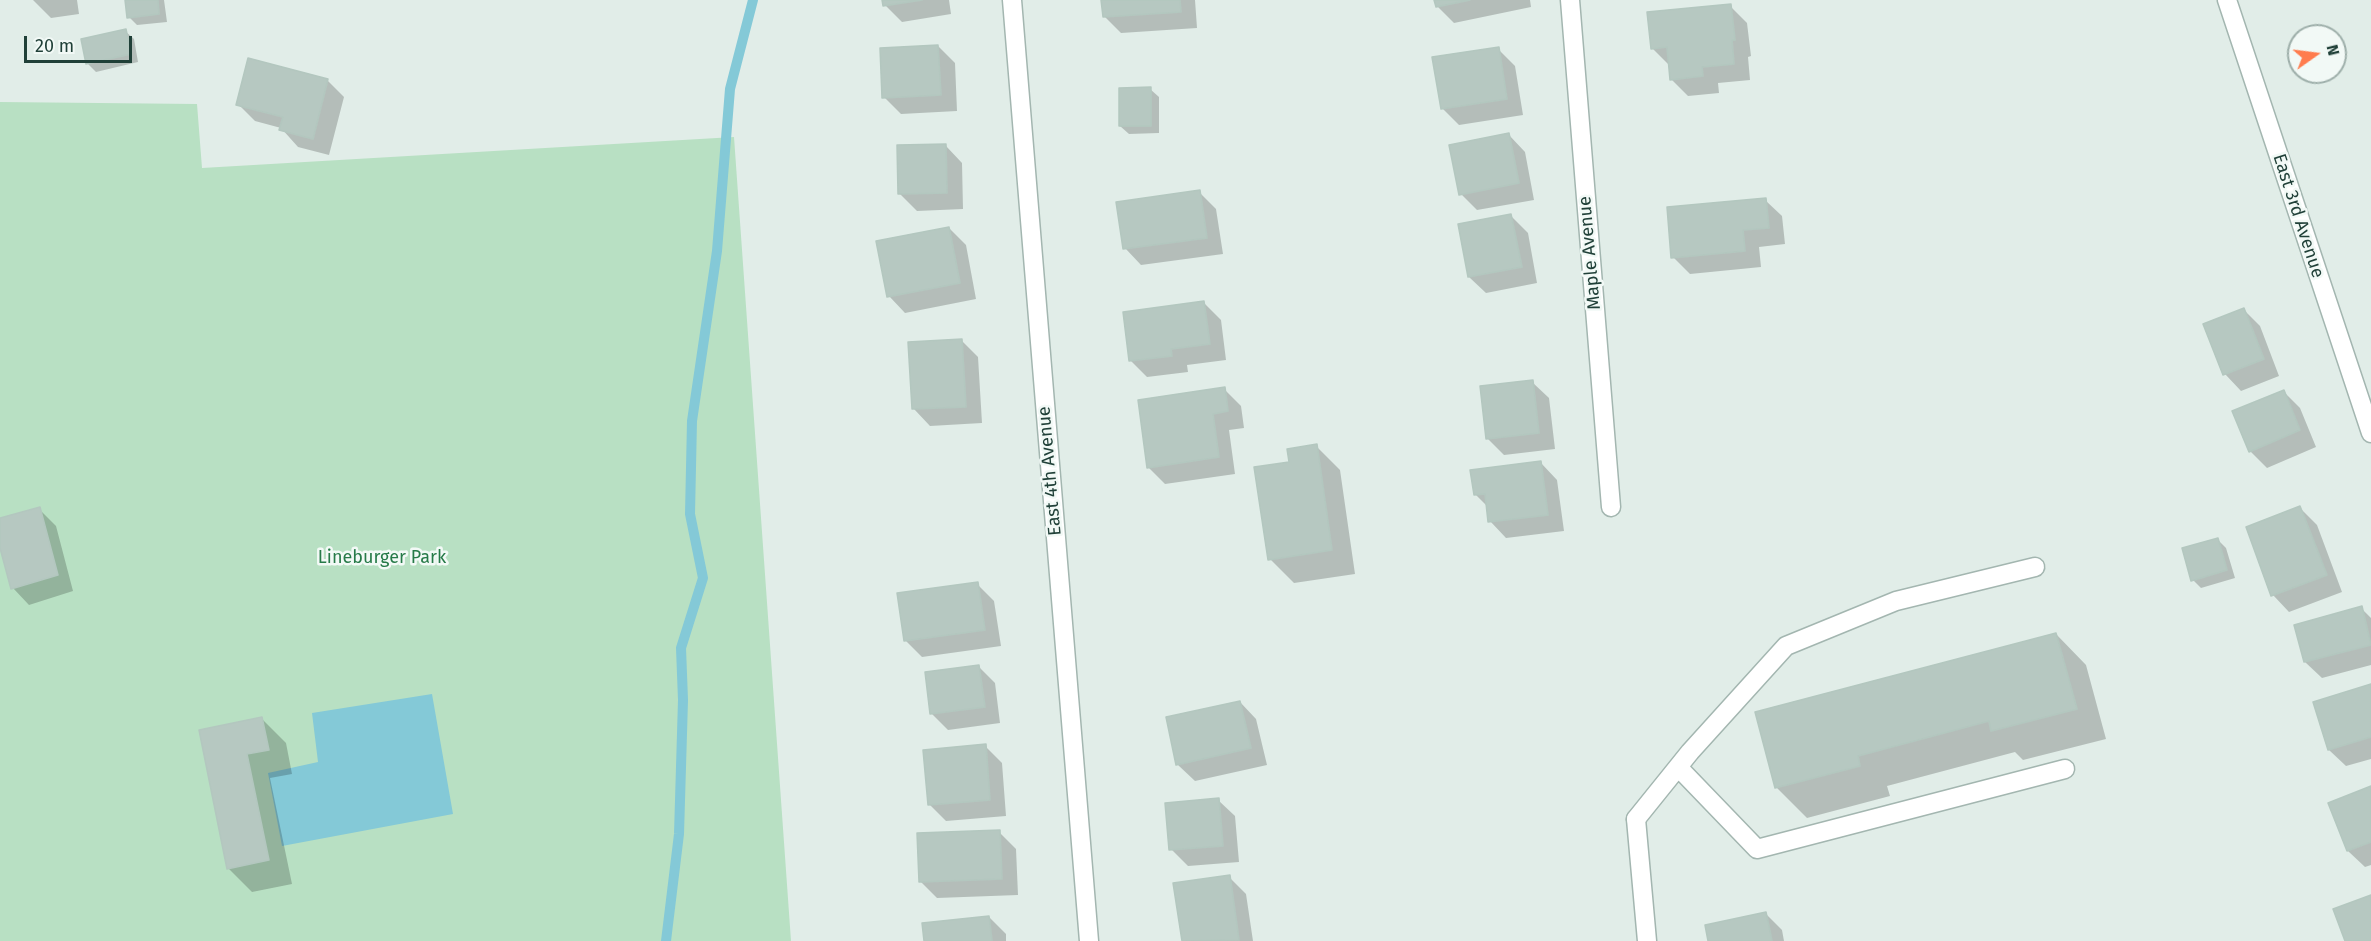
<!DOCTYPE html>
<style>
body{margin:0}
#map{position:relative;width:2371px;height:941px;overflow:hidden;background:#e1ede8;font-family:"Fira Sans",sans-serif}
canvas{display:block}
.north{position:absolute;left:2287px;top:24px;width:60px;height:60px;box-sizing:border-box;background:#f2f9f6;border:2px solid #9eafaa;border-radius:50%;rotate:76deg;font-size:16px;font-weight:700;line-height:24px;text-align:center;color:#204038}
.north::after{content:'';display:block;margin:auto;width:21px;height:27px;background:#ff7c4e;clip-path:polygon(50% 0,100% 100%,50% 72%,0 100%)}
.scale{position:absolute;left:24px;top:36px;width:108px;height:27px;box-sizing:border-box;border:3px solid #204038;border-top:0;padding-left:8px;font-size:18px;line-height:21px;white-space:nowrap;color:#204038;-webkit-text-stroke:4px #f2f9f6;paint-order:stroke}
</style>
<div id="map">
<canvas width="2371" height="941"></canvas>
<div class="north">N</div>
<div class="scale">20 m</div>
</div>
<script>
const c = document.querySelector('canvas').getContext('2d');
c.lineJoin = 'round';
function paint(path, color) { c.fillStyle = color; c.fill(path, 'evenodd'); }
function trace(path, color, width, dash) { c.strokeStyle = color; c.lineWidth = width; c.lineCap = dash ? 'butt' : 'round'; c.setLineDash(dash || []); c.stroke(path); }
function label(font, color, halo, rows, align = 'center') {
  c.font = font + ' "Fira Sans",sans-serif'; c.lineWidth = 5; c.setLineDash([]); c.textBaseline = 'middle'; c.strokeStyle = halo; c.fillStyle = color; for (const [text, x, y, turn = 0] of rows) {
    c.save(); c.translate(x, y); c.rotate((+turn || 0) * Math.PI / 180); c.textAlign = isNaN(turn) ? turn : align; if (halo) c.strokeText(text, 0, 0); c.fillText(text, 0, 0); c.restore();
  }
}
paint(new Path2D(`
 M0 102 197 104 202 168 734 137 791 941H0Z`), '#b8e0c3');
paint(new Path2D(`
 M432 694 453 814 282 846 268 773 318 762 312 713Z`), '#84c9d7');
paint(new Path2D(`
 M33 0H77L79 14 51 18Z
 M127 0H164L167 22 137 25 129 17Z
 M884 0H949L951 14 902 22 885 5Z
 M1103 0H1195L1197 28 1121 33 1104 16Z
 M1436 0H1530L1531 7 1454 23 1437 6Z
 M1730 6 1747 23 1751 56 1748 57 1750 80 1718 83 1719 93 1688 96 1671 79 1669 65 1652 48Z
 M125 31 134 39 138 62 96 72 88 64Z
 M938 46 955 63 957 111 901 114 884 97Z
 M1498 49 1515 66 1523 115 1459 125 1442 108Z
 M327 80 344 97 329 155 298 147 281 128 255 121 238 104Z
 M1150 89 1159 97V133L1129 134 1120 126Z
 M1509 135 1525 152 1534 200 1477 210 1461 194Z
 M946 146 962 163 963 209 917 211 900 194Z
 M1199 192 1216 209 1223 254 1141 265 1125 248Z
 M1765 200 1782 216 1785 244 1759 247 1761 267 1690 274 1673 257Z
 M1511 216 1528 233 1537 283 1486 293 1469 277Z
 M949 228 966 245 976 299 905 313 889 296Z
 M1204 303 1221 320 1226 360 1187 365 1188 372 1147 377 1130 360Z
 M2244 310 2260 326 2279 376 2241 391 2225 374Z
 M962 341 978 357 982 423 930 426 914 409Z
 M1532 382 1549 398 1555 449 1504 455 1487 438Z
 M1224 389 1241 406 1244 428 1229 430 1235 474 1165 484 1148 467Z
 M2283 391 2300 408 2316 447 2267 468 2250 451Z
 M1316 446 1340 470 1355 574 1294 583 1270 559 1291 463Z
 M1541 463 1557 480 1564 531 1506 538 1490 521 1488 507 1475 494Z
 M2300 508 2317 525 2342 592 2289 612 2273 595Z
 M39 509 56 526 73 591 29 605 13 588 0 542V520Z
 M2218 540 2226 548 2235 578 2201 588 2193 580Z
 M977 584 994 601 1001 646 922 657 905 640Z
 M2361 608 2371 618V665L2322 678 2305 662Z
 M2056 634 2086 665 2106 739 2023 760 2015 752 1887 786 1890 796 1807 818 1776 787Z
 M978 666 995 683 1000 723 948 730 931 713Z
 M2371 685V759L2346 766 2329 750 2315 703Z
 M1240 702 1256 719 1267 765 1195 781 1178 765Z
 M262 719 286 743 292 774 270 778 292 884 252 892 228 868 201 731Z
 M985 746 1002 763 1006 816 946 821 929 804Z
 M2371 788V865L2365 867 2348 851 2330 804Z
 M1218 800 1235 816 1239 862 1188 866 1171 849Z
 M999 832 1016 849 1018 895 937 898 920 881Z
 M1229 877 1246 894 1253 941H1183L1175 885Z
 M1765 913 1782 930 1784 941H1710Z
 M989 917 1006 934V941H926Z`), '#0003');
trace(new Path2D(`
 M666 941 679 834 683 700 681 648 703 578 690 514 692 421 717 251 730 89 753 0`), '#84c9d7', 10);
const building = new Path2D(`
 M125 0H158L159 14 127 18Z
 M882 0H922L883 6Z
 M1101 0H1180L1181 12 1103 17Z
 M1434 0H1470L1436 7Z
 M1731 4 1735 40H1732L1734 64 1702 67 1703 76 1670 80 1667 47 1651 49 1647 12Z
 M126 29 131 54 86 64 81 39Z
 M938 45 941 95 882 98 880 48Z
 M1499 47 1507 99 1441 109 1432 57Z
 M248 58 328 79 313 139 279 130 283 117 236 105Z
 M1151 87V126H1119V88Z
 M1509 133 1519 183 1459 195 1449 145Z
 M946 144 947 193 898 194 897 145Z
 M1200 190 1207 238 1123 249 1116 202Z
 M1766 198 1769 228 1743 230 1745 251 1671 258 1667 207Z
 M1511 214 1522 267 1468 277 1458 224Z
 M949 227 960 283 887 297 876 241Z
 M1204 301 1210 344 1171 349 1172 356 1129 361 1123 312Z
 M2244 308 2264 359 2223 375 2203 324Z
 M962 339 966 407 912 409 908 342Z
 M1533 380 1539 433 1486 439 1480 386Z
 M1225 387 1228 411 1213 414 1219 457 1147 468 1138 400Z
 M2284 390 2300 430 2249 452 2232 411Z
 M1317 444 1332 550 1268 560 1254 467 1289 462 1287 449Z
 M1541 461 1548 515 1488 522 1485 494 1474 495 1470 470Z
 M2300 506 2327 575 2271 596 2246 527Z
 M40 507 58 575 11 589 0 548V518Z
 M2218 538 2227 570 2191 581 2182 548Z
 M978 582 985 630 904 641 897 593Z
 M2362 606 2371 645 2304 662 2294 625Z
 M2056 633 2077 709 1991 731 1989 721 1858 756 1860 766 1775 788 1755 712Z
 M979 665 985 707 930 714 925 672Z
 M2371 684V737L2328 750 2313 702Z
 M1240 701 1251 748 1176 765 1166 717Z
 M262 717 269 750 247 754 269 860 227 869 199 730Z
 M986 744 990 800 928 805 923 750Z
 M2371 786V842L2347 851 2328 803Z
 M1219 798 1223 846 1169 850 1165 803Z
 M1000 830 1002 879 919 882 917 833Z
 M1230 875 1239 940 1182 941 1173 883Z
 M2371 895V941H2345L2333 909Z
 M1766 912 1772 941H1708L1705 925Z
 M989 916 992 941H924L922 923Z`);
paint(building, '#b6c8c1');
trace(building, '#b3c7bf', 1.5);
const service = new Path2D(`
 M1678 767 1757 849 2065 769
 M1636 819 1690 752 1786 646 1896 601 2035 567`);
const minor = new Path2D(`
 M1012 0 1089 941
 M1570 0 1611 507
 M2227 0 2371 433
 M1636 819 1647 941`);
trace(service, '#a3b6b0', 21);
trace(minor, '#a3b6b0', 21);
trace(service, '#fff', 18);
trace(minor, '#fff', 18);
label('18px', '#204038', '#f2f9f6', [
 ["East 3rd Avenue",2298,216,72],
 ["Maple Avenue",1590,253,-95],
 ["East 4th Avenue",1050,471,-95]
]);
label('18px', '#267a48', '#f2f9f6', [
 ["Lineburger Park",382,558]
]);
</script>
